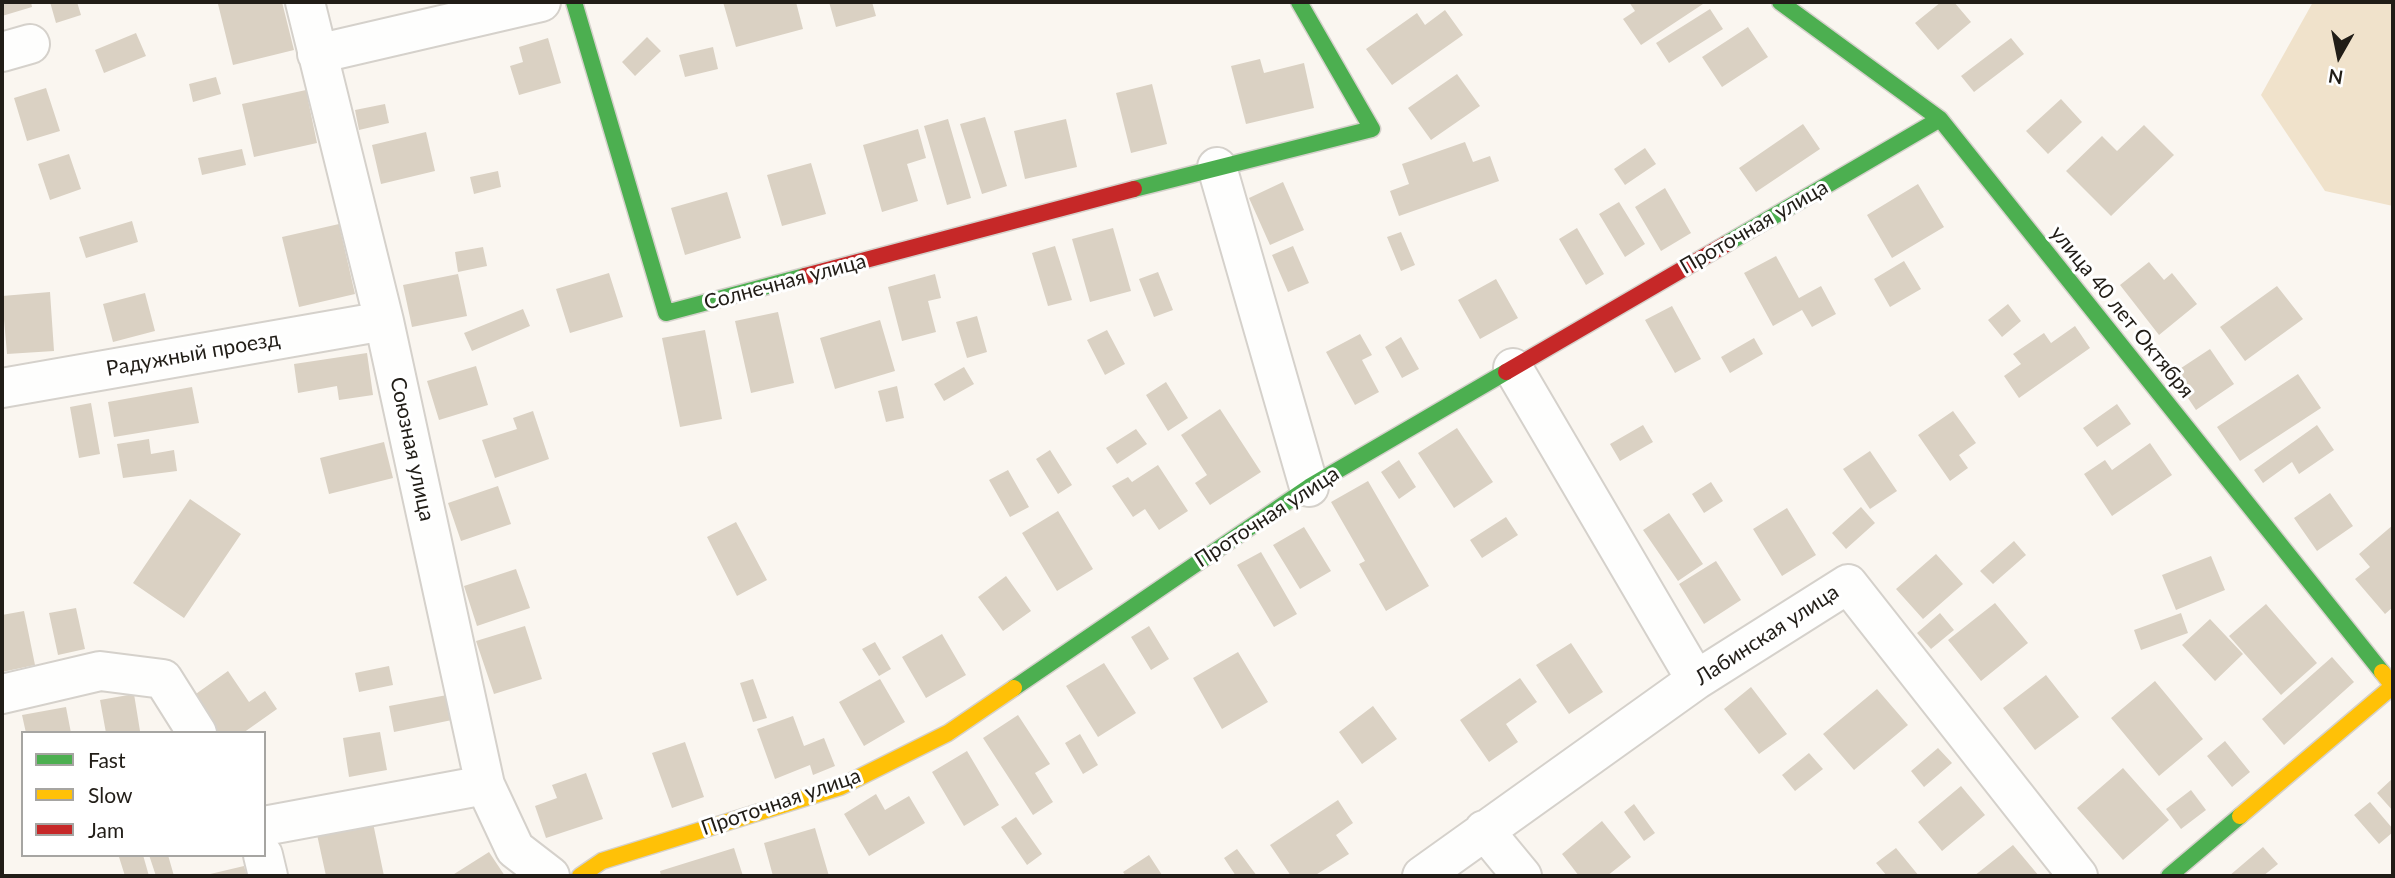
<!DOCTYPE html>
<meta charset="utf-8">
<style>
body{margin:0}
#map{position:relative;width:2395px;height:878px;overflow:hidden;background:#faf6f0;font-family:Lato,sans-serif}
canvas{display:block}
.frame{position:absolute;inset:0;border:4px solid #211d17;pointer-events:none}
.legend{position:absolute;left:21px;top:731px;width:245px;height:126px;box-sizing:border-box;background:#fff;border:2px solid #a6a5a2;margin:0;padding:9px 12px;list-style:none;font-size:21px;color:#211d17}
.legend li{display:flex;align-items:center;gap:14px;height:35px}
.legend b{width:35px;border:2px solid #a6a5a2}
.north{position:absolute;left:2304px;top:21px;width:70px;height:70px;-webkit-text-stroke:5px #fff;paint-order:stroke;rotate:189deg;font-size:19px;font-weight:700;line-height:28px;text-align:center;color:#211d17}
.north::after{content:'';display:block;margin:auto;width:24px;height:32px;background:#211d17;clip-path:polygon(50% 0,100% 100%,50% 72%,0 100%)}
</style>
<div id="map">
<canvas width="2395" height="878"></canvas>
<div class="frame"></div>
<ul class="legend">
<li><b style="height:9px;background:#4caf50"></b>Fast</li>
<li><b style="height:9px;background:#ffc107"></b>Slow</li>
<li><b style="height:9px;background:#c62828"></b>Jam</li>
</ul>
<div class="north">N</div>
</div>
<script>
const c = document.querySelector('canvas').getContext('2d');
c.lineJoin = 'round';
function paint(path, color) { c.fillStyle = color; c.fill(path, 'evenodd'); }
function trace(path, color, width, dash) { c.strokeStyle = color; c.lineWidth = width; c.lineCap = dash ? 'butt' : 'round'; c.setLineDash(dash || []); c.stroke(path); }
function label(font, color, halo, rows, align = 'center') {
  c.font = font + ' Lato,sans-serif'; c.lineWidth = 6; c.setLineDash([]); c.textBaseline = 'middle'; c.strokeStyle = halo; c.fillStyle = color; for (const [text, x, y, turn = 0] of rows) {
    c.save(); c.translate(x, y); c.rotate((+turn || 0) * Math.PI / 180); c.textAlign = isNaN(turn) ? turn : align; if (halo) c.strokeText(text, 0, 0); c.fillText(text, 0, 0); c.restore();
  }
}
paint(new Path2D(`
 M2313 2H2393V206L2325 191 2261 95Z`), '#f0e2cb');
paint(new Path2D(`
 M2 2H31L32 7 2 16Z
 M50 2H77L81 15 56 23Z
 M226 2H282L294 50 233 65 218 4Z
 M723 2H796L803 29 736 47Z
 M829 2H872L876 16 836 27Z
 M1629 2H1706L1641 45 1623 19 1635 11Z
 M1941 2H1954L1971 22 1938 50 1915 23Z
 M1710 9 1723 29 1669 63 1656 43Z
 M1445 10 1463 35 1392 85 1366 49 1417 13 1425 25Z
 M1748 27 1768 57 1722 87 1702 57Z
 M136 33 146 56 104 73 95 50Z
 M647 37 661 51 635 76 622 62Z
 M548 38 561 83 519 95 510 66 523 62 519 47Z
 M2011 38 2024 54 1974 92 1961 76Z
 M713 47 718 69 685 77 679 55Z
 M1260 59 1264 73 1304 63 1314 108 1246 124 1231 66Z
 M1457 74 1480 106 1431 140 1408 108Z
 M216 77 221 94 193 102 189 84Z
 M1152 84 1167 144 1131 153 1116 93Z
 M46 88 60 131 27 141 14 98Z
 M306 90 317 143 254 157 242 104Z
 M2061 99 2082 122 2048 154 2026 131Z
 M385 104 389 123 359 130 355 110Z
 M985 117 1007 186 982 194 960 124Z
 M948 119 971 198 947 205 924 126Z
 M1066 119 1077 167 1025 179 1014 131Z
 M1803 124 1820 149 1756 192 1739 168Z
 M2144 125 2174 155 2111 216 2066 171 2102 136 2117 151Z
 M918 129 926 158 907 164 918 201 882 212 863 145Z
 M426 132 435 171 381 184 372 145Z
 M1465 142 1473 162 1490 156 1499 181 1399 216 1390 191 1409 184 1402 164Z
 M1645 148 1656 164 1625 185 1614 169Z
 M242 149 246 165 202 175 198 158Z
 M69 154 81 189 50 200 38 164Z
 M811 163 826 214 782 226 767 175Z
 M498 171 501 187 474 194 470 177Z
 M1283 182 1304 230 1270 245 1249 198Z
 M1918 184 1944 227 1892 258 1867 215Z
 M1665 188 1691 233 1661 251 1635 207Z
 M727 192 741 238 685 255 671 208Z
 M1619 202 1645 244 1625 257 1599 214Z
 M132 221 138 242 86 258 79 237Z
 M339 224 355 294 299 307 282 237Z
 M1113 228 1131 291 1090 302 1072 239Z
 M1577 228 1604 274 1586 285 1559 239Z
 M1401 232 1415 265 1401 271 1387 237Z
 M1055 246 1072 300 1048 306 1032 253Z
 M1293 246 1309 283 1288 292 1272 255Z
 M483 247 487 266 458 272 455 252Z
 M1776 256 1799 298 1821 286 1836 314 1812 327 1802 310 1773 326 1744 273Z
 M1904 261 1921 289 1890 307 1874 279Z
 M2149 262 2164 280 2172 273 2197 304 2159 335 2120 285Z
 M1158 272 1173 310 1154 317 1139 279Z
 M609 273 623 317 570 333 556 289Z
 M458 274 467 316 412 327 403 285Z
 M935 274 941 298 928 301 936 332 902 341 888 287Z
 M1496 279 1518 318 1480 339 1458 300Z
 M2277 286 2303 319 2245 361 2220 327Z
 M50 292 54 351 7 354 2 296Z
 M145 293 155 331 113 342 103 304Z
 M2008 304 2021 321 2002 337 1988 320Z
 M1672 306 1701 359 1675 373 1645 320Z
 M523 309 530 326 472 351 464 333Z
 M778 312 794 383 751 393 735 321Z
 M977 316 987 352 967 358 956 322Z
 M880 320 895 371 835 389 820 338Z
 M2075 326 2090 348 2019 398 2004 376 2021 364 2013 354 2044 333 2051 343Z
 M705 330 722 419 680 427 662 338Z
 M1107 330 1125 364 1105 375 1087 340Z
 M1360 334 1372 355 1362 360 1379 392 1355 405 1326 352Z
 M1401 337 1419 369 1402 378 1385 347Z
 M1754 338 1763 354 1730 373 1721 357Z
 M2210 349 2234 384 2196 410 2172 374Z
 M367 353 373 395 339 400 337 386 298 393 294 364Z
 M476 366 488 405 439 420 427 381Z
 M964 367 974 384 944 401 934 384Z
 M2298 374 2321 408 2240 461 2217 427Z
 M1166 382 1188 418 1168 431 1146 395Z
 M897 386 904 418 886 422 878 391Z
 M192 387 199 423 114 437 108 402Z
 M91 403 100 454 79 458 70 407Z
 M2117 404 2131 424 2097 447 2083 428Z
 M1220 409 1261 472 1210 505 1195 483 1207 475 1181 435Z
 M533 411 549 459 495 478 482 440 517 429 513 418Z
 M1953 411 1976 443 1959 455 1968 468 1950 481 1918 435Z
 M1643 425 1653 442 1620 461 1610 444Z
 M2317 425 2334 450 2299 474 2292 462 2263 483 2254 470Z
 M1457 428 1493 482 1454 508 1418 453Z
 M1136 429 1147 444 1117 464 1106 448Z
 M149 439 151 454 174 450 177 471 123 478 117 444Z
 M384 442 393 478 329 494 320 458Z
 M2150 443 2172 475 2112 516 2084 474 2105 460 2112 470Z
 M1050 450 1072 485 1058 494 1036 459Z
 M1870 451 1897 491 1870 509 1843 469Z
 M1399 460 1416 487 1399 499 1381 472Z
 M1158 465 1188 511 1159 530 1145 509 1133 517 1112 486 1128 477 1132 482Z
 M1008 470 1029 507 1010 517 989 480Z
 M1368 481 1429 586 1386 611 1359 564 1365 561 1331 502Z
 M1711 482 1723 501 1704 513 1692 494Z
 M498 486 511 524 461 541 448 503Z
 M2330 493 2353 526 2317 551 2294 518Z
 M190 499 241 534 184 618 133 583Z
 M1861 507 1875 523 1846 549 1832 533Z
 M1787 508 1816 555 1782 576 1753 529Z
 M1058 511 1093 569 1057 591 1022 533Z
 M1669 513 1703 564 1678 581 1643 530Z
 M1506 517 1518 535 1482 558 1470 540Z
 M736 522 767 580 737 596 707 537Z
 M2393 525V607L2385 614 2355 579 2370 567 2359 554Z
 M1304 527 1331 571 1300 589 1273 545Z
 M2014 541 2026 555 1993 584 1980 571Z
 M1261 552 1297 614 1274 627 1237 565Z
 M1936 554 1963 584 1923 619 1896 589Z
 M2211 556 2225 590 2176 610 2162 575Z
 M1716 561 1741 600 1704 624 1679 584Z
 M516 569 530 608 477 626 464 586Z
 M1006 576 1031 611 1003 631 978 597Z
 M1995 603 2028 643 1981 681 1948 640Z
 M2266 604 2317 663 2281 695 2229 636Z
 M76 608 85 649 58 655 49 613Z
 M24 611 35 665 2 672V615Z
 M1940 613 1954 630 1931 649 1917 633Z
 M2181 613 2188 633 2141 650 2134 630Z
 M2210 619 2243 654 2215 681 2182 645Z
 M525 626 542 679 494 694 476 641Z
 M1149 626 1169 659 1151 670 1131 637Z
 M942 634 966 675 926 698 902 657Z
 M875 642 891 669 879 676 862 649Z
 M1571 643 1603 692 1569 714 1536 665Z
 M1238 652 1268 702 1222 729 1193 678Z
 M2332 657 2354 682 2284 745 2262 719Z
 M1104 663 1136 713 1098 737 1066 686Z
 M389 666 393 685 359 692 355 673Z
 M228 671 249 702 265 691 277 709 243 733H218L193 696Z
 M2046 675 2079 717 2035 750 2003 708Z
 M1520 678 1537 702 1506 724 1518 742 1489 762 1460 720Z
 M753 679 767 718 753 722 740 683Z
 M880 679 905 722 864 746 839 702Z
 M2155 681 2203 739 2159 776 2111 718Z
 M1751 687 1787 734 1759 754 1724 709Z
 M1877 689 1908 725 1854 770 1823 734Z
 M134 694 140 731 106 733 100 700Z
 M447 695 452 720 394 732 389 706Z
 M1373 706 1397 739 1362 764 1339 732Z
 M66 707 71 733H26L22 715Z
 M1018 715 1050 764 1035 773 1053 802 1033 815 983 738Z
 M793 716 804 746 824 738 835 766 813 775 810 765 775 779 757 729Z
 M380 732 387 770 349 777 343 738Z
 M1080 734 1098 765 1083 774 1065 743Z
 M2225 741 2250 772 2232 787 2207 756Z
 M685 742 704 797 672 808 652 753Z
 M1938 748 1952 763 1924 787 1911 771Z
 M967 751 999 805 964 826 932 772Z
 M1809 753 1823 769 1795 791 1782 775Z
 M2123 768 2169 820 2123 860 2077 808Z
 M586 773 603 819 546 838 535 806 557 798 552 785Z
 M2393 778V811L2377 793Z
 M1961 786 1985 815 1942 851 1918 822Z
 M2191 790 2206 810 2181 829 2166 809Z
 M876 794 885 810 909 796 925 823 869 856 844 814Z
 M1338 800 1353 823 1336 835 1349 854 1314 876H1291L1270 845Z
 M2370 802 2393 829V832L2379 844 2354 815Z
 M1634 804 1655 833 1644 841 1624 812Z
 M1016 817 1042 854 1027 865 1001 827Z
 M372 818 384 876H326L316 830Z
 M1602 821 1631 857 1607 876H1579L1562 854Z
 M815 828 829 876H773L764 843Z
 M2013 845 2039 876H1974Z
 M2263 847 2278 864 2263 876H2229Z
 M734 848 743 876H661L660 871Z
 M1896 848 1919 876H1887L1876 863Z
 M1237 849 1257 876H1236L1224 858Z
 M489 852 505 876H451Z
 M125 855H143L149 876H125L119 857Z
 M149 855H168L174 876H156Z
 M1149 855 1162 875 1126 876 1123 872Z
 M244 866 247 876H206V875Z`), '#dad1c3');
const street = new Path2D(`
 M305 2 384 321 485 785 515 849 550 876
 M2 52 30 44
 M317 54 541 2
 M1217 167 1309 487
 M1513 368 1696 680
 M2 388 384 321
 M2 694 100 671 163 679 197 733
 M264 826 485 785
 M1484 830 1522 876
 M263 855 268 876
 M1422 876 1696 680 1848 584 2078 876`);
const fast = new Path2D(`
 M574 2 666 313 805 276
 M1780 2 1940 119 2382 672
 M1134 189 1372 129 1299 2
 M1726 244 1940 119
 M1014 688 1309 487 1506 372
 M2169 876 2240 816`);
const slow = new Path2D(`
 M2240 816 2393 686 2382 672
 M580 876 602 861 840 787 948 733 1014 688`);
const jam = new Path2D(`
 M805 276 1134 189
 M1506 372 1726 244`);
trace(street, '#d5d1cb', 42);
trace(fast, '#d5d1cb', 19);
trace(slow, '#d5d1cb', 19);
trace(jam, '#d5d1cb', 19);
trace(street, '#fefefd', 38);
trace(fast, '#4caf50', 16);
trace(slow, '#ffc107', 16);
trace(jam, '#c62828', 16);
label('21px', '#211d17', '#fff', [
 ["Проточная улица",1754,227,-30],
 ["Солнечная улица",785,282,-15],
 ["улица 40 лет Октября",2122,312,51],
 ["Радужный проезд",193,354,-10],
 ["Союзная улица",412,449,78],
 ["Проточная улица",1267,517,-33],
 ["Лабинская улица",1767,635,-33],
 ["Проточная улица",781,802,-19]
]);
</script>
